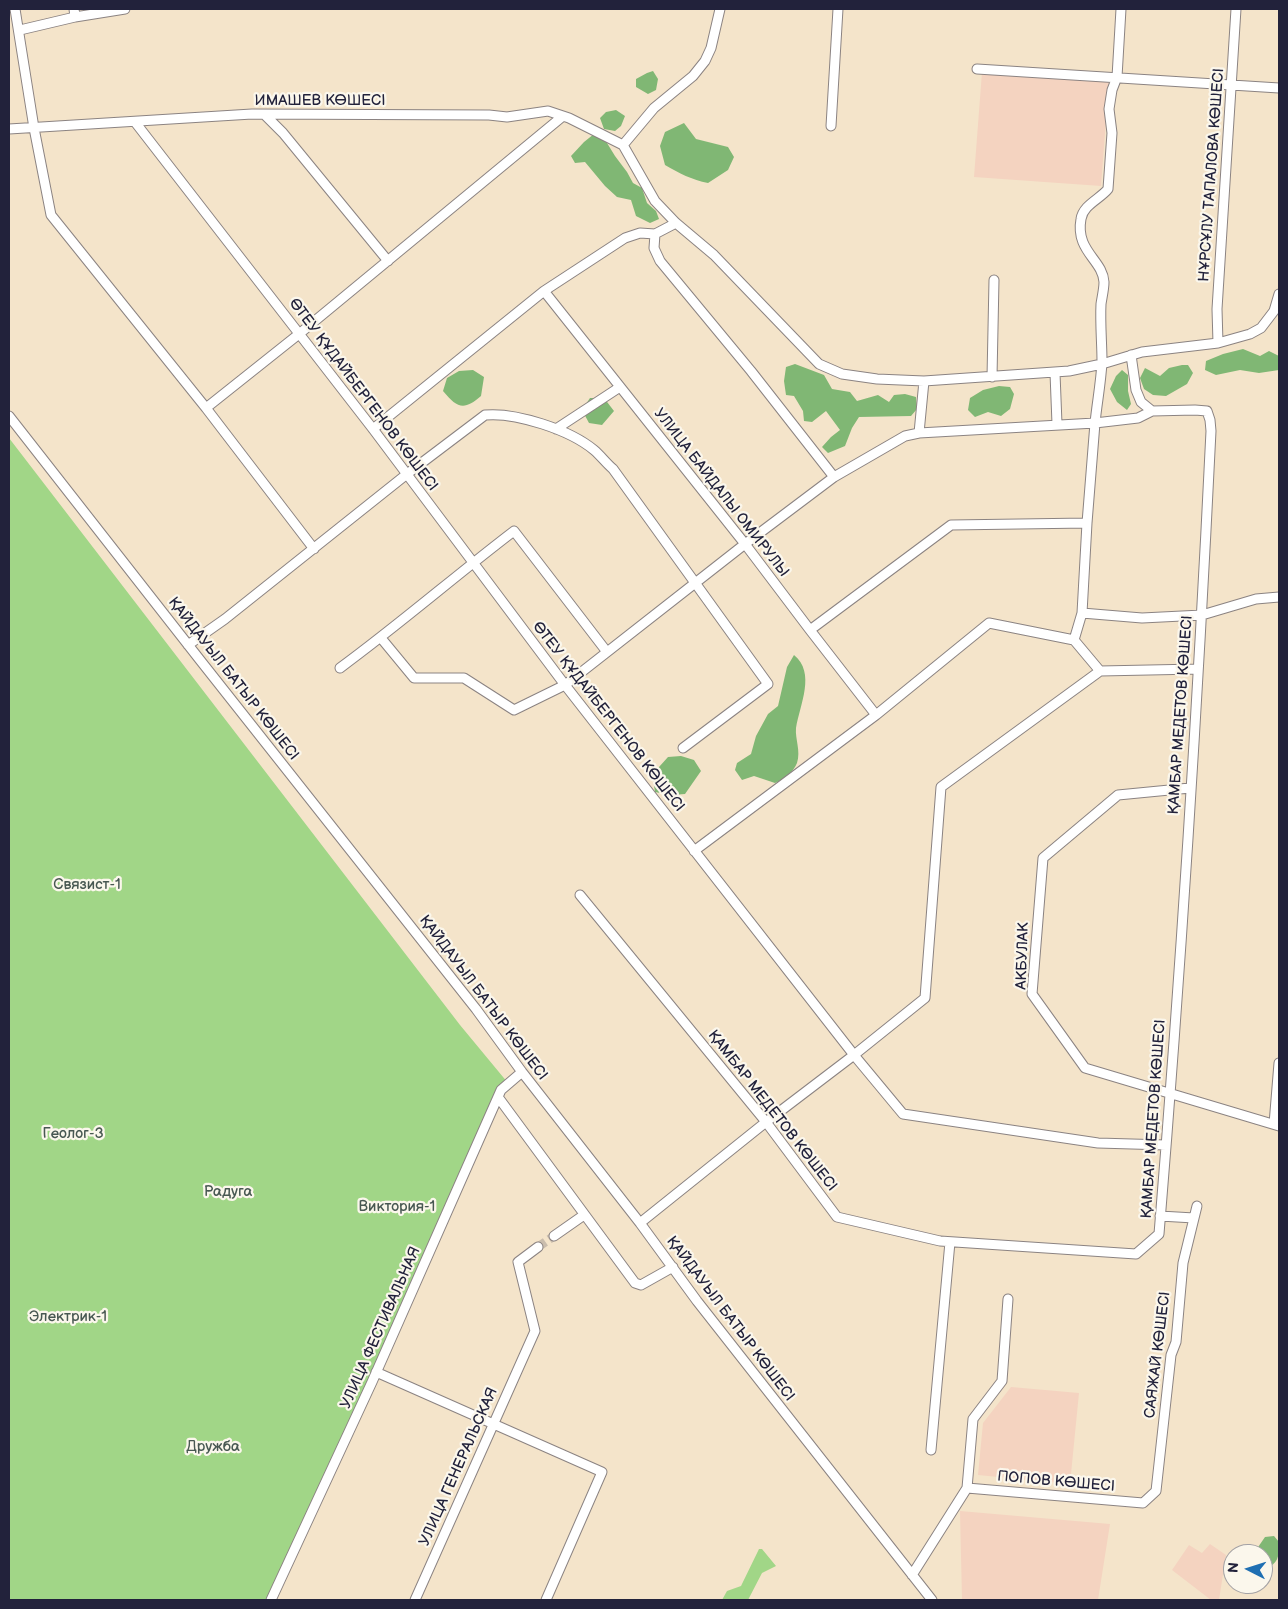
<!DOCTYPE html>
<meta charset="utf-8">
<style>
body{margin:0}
#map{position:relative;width:1288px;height:1609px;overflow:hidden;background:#f4e4ca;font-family:"Balsamiq Sans",sans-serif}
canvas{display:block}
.frame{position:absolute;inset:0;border:10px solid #22223b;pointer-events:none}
.north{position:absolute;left:1223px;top:1544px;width:50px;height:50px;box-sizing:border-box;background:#fbf7ec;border:1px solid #a4a2a5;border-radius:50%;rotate:275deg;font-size:14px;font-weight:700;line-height:20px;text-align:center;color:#22223b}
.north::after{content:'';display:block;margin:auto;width:18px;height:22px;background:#1f6fb2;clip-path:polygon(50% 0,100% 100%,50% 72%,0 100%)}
</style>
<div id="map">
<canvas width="1288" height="1609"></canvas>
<div class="frame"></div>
<div class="north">N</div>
</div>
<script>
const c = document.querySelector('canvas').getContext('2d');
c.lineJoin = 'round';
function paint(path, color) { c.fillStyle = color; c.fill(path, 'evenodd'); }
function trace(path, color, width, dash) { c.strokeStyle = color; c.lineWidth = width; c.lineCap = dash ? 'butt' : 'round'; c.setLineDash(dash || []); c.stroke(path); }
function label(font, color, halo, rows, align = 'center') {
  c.font = font + ' "Balsamiq Sans",sans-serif'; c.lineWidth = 4.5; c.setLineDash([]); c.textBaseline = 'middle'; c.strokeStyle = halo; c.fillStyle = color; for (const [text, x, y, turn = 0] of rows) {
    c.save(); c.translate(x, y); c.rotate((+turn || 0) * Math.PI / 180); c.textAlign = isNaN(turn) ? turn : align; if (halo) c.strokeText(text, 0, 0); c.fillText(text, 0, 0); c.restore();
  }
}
paint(new Path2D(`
 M982 72 1109 81 1101 186 974 177Z
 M1011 1387 1079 1393 1070 1484 978 1475 983 1423Z
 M960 1511 1110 1524 1098 1600H962Z
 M1210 1544 1226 1555 1219 1600H1211L1172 1570 1189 1545 1202 1553Z`), '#f4d3c0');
paint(new Path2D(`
 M9 438 460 1025 508 1083 269 1600H9Z
 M759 1549H762L776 1566 762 1573 748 1600H722L727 1591 741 1586Z`), '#a1d687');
paint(new Path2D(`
 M653 71 658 79 656 90 648 94 636 87V79L647 73Z
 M616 110 625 116 621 126 615 131 604 129 600 118 606 112Z
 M684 123 696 139 728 147 734 157 728 170 708 183C692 180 679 173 665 165L660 146 665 132Z
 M594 134 607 143 615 156 627 172 633 183 642 188 647 203 656 211 659 219 650 223 636 216 631 200 617 197 605 186 585 162 575 163 571 156 584 142Z
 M1243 349 1260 356 1269 351 1279 356V370L1259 373 1240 370 1216 375 1205 370 1206 361 1223 354Z
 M795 364 824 375 832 389 850 392 857 401 878 395 889 402 894 395 905 394 916 397 917 409 911 416 859 417 852 428 845 446 828 453 822 447 831 437 840 430 826 411 812 422 804 421 803 411 794 396 786 395 784 381 786 367Z
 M1182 365H1188L1193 373 1187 384 1166 396 1153 395 1144 389 1140 378 1145 368 1160 376 1169 368Z
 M473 370 484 377 481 396C464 411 457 408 443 391L447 378 459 371Z
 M1122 370 1128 375V391L1131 404 1127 410 1117 402 1110 389 1116 376Z
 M999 386 1010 387 1014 394 1010 409 1001 416 988 412 975 417 968 410 970 398 983 390Z
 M590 398H604L614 411 602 425 589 423 582 410Z
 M794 655C816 673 800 704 796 728 795 739 801 751 797 763 793 773 784 779 775 783L754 776 742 780 735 770 737 763 751 754 756 736 768 714 778 706 787 667Z
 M681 756 694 760 701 771 685 794 671 795 655 792 653 779 659 767 668 757Z
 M1274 1536 1279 1542C1279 1556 1279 1564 1264 1569L1263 1568V1554L1254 1553 1265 1537Z`), '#80b774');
trace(new Path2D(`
 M538 1247 554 1236`), '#cabdad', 9, [9, 4.5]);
const minor = new Path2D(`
 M15 9 34 128 51 215 206 408 314 549
 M720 9 711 48 705 61 693 76 654 108 623 145 655 201 676 223 714 255 819 364 842 374 877 379 924 381 1069 371 1102 364 1142 352 1218 343 1250 334 1261 328 1274 311 1279 294
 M1121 9 1117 77 1112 90 1109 109 1112 133 1108 189C1100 199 1083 205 1081 219 1075 251 1103 260 1104 282 1104 289 1102 297 1101 304 1100 324 1102 343 1102 362 1101 382 1097 403 1095 423L1138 418 1152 411
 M75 17 125 9
 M20 30 75 17 74 9
 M977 69 1279 88
 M265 115 283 133 388 261
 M135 122 373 429 565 685 854 1055 903 1114 1098 1143 1166 1145
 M831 126 838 9
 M9 129 252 114 489 115 507 117 548 111 569 118 623 145
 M655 234 676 223
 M544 291 745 544 810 630 876 715
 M1218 343 1217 309 1236 9
 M1055 373 1057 424
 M992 377 994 280
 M206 408 299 334 563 116
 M9 416 200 660 476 1009 522 1072 640 1223 697 1301 932 1600
 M373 429 544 291 625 238 640 233 655 234 654 248 660 261 751 371 834 477 745 544 565 685 514 710 464 678H414L381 638
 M556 429 620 387
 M919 433 924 381
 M834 477 905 436 919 433 1095 423 1087 523
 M810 630 951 525 1087 523 1082 613 1142 618 1202 615 1256 599 1279 597
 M1074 640 1082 613
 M188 645 225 619 407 474 485 415C516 412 570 430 594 450 601 456 606 463 613 469L768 684 683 748
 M340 668C400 624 455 576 514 531L607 652
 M1190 788 1118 795 1043 858 1032 994 1085 1068 1279 1126
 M694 851 876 715 989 623 1074 640 1100 671 1198 669
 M580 895 766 1122 837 1217 940 1241 1136 1254 1159 1234C1181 967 1198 699 1211 431L1210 420 1207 411 1195 410 1152 411 1141 402 1136 390 1131 355
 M498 1097 635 1283 641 1285 673 1267
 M1274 1124 1279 1063
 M1160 1216 1194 1218
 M640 1223 766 1122 854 1055 925 998 941 787 1100 671
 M554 1236 584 1215
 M376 1372 602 1472 546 1600
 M931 1450 950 1242
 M967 1488 1143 1503 1156 1491 1171 1355 1176 1342 1183 1263 1197 1206
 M912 1575 967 1488 973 1419 1002 1381 1008 1299
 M271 1600 372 1382 501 1090 522 1072
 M415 1600 535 1331 518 1262 538 1247`);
trace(minor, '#8b8382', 11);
trace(minor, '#fff', 9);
label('15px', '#22223b', '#fbf7ec', [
 ["ИМАШЕВ КӨШЕСІ",320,101],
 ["НҰРСҰЛУ ТАПАЛОВА КӨШЕСІ",1212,175,-86],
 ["ӨТЕУ ҚҰДАЙБЕРГЕНОВ КӨШЕСІ",363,395,53],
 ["УЛИЦА БАЙДАЛЫ ОМИРУЛЫ",721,493,52],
 ["ҚАЙДАУЫЛ БАТЫР КӨШЕСІ",233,679,52],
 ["ҚАМБАР МЕДЕТОВ КӨШЕСІ",1181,715,-86],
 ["ӨТЕУ ҚҰДАЙБЕРГЕНОВ КӨШЕСІ",608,717,52],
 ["АКБУЛАК",1023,956,-88],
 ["ҚАЙДАУЫЛ БАТЫР КӨШЕСІ",483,998,53],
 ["ҚАМБАР МЕДЕТОВ КӨШЕСІ",772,1111,52],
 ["ҚАМБАР МЕДЕТОВ КӨШЕСІ",1154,1119,-86],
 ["ҚАЙДАУЫЛ БАТЫР КӨШЕСІ",730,1319,53],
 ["УЛИЦА ФЕСТИВАЛЬНАЯ",381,1328,-66],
 ["САЯЖАЙ КӨШЕСІ",1158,1355,-83],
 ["УЛИЦА ГЕНЕРАЛЬСКАЯ",459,1467,-66],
 ["ПОПОВ КӨШЕСІ",1056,1482,5]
]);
label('15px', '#485852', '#fbf7ec', [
 ["Связист-1",87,885],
 ["Геолог-3",73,1134],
 ["Радуга",228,1192],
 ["Виктория-1",397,1207],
 ["Электрик-1",68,1317],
 ["Дружба",213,1447]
]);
</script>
